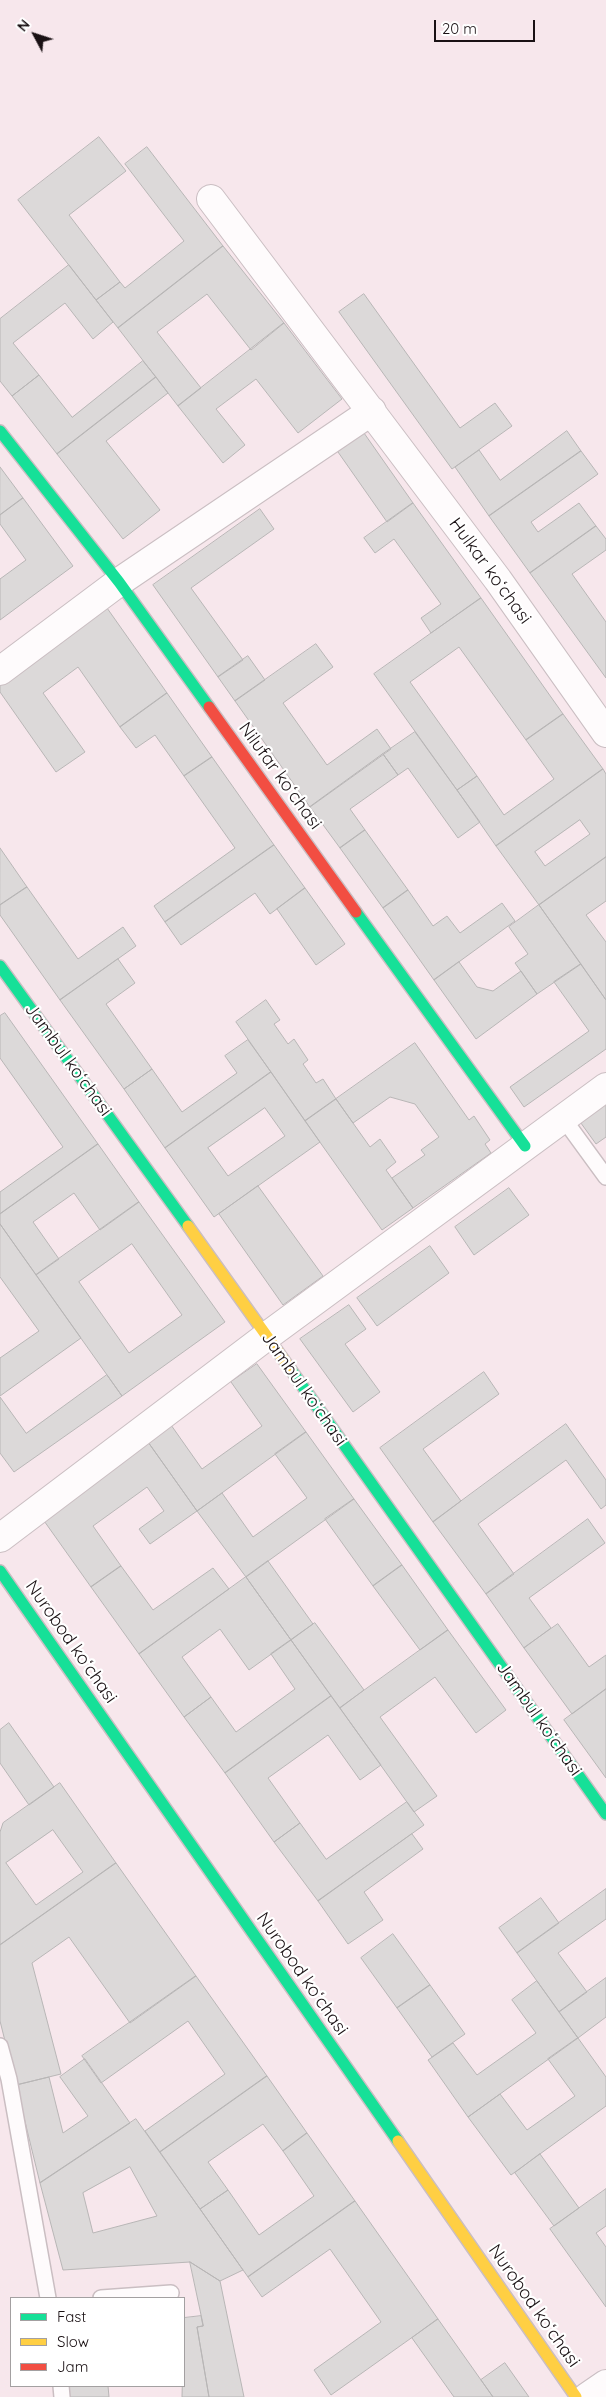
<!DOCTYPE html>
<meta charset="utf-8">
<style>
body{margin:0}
#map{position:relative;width:606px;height:2397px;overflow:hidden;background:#f7e7ec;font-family:Quicksand,sans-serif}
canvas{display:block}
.legend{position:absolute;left:10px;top:2297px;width:175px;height:90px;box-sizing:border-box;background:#fff;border:1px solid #a3a0a1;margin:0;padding:6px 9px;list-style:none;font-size:15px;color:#1a1114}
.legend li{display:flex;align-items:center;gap:10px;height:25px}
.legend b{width:25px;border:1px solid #a3a0a1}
.north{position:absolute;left:10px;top:10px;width:50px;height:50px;-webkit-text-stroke:4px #fff;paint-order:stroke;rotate:310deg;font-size:14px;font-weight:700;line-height:20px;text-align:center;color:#1a1114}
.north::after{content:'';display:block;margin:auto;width:18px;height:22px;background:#1a1114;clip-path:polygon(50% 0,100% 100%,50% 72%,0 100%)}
.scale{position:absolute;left:434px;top:20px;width:101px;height:22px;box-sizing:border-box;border:2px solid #1a1114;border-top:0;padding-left:6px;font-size:15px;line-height:18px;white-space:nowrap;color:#1a1114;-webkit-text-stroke:4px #fff;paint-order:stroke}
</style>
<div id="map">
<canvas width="606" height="2397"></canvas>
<ul class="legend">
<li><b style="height:6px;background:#16e098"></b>Fast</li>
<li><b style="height:6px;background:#ffcf43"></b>Slow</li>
<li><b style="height:6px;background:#f24e42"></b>Jam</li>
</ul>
<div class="north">N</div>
<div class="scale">20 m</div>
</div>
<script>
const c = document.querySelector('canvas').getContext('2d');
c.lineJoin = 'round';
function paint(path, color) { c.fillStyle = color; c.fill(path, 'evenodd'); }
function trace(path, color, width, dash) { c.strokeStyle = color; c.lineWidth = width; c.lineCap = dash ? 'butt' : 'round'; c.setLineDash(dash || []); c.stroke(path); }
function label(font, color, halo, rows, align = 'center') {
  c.font = font + ' Quicksand,sans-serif'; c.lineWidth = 4.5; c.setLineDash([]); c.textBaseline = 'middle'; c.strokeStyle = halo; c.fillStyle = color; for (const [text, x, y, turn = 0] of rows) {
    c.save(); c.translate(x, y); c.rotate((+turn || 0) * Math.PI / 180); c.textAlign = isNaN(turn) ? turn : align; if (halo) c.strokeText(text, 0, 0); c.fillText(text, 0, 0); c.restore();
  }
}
const building = new Path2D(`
 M99 137 126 171 69 215 120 282 96 300 18 200Z
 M147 147 223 246 118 328 96 300 120 282 125 288 184 241 125 164Z
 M223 246 284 323 251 350 207 294 157 332 201 388 178 406 118 328Z
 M69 265 113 322 93 339 65 303 13 343 39 375 12 396 0 381V319Z
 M364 294 460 428 495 403 512 426 452 469 339 312Z
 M284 323 342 399 298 433 256 379 216 409 245 445 223 463 178 406Z
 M143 361 156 377 57 454 12 396 39 375 72 417Z
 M156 377 168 393 106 441 160 510 123 539 57 454Z
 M567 431 581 451 489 516 455 467 479 450 500 480Z
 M364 433 413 503 387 522 338 452Z
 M581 451 598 474 531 522 538 532 579 503 596 526 530 573 489 516Z
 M0 467 23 498 0 515Z
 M23 498 73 566 0 620V579L26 560 0 524V515Z
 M413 503 481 598 431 633 421 618 441 604 394 539 375 553 364 538Z
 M260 509 274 529 191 588 243 660 218 677 153 585Z
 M596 526 606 539V550L572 574 606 622V678L530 573Z
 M481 598 563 714 526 740 459 647 410 682 477 776 457 790 374 674Z
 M107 608 167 693 120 727 78 667 43 693 85 752 56 772 0 692V684Z
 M316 644 333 667 283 703 327 765 377 729 391 749 310 807 235 701Z
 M248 656 265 680 235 701 218 677Z
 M167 693 212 757 184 776 155 735 136 748 120 727Z
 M563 714 603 769 496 846 457 790 477 776 504 815 554 779 526 740Z
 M415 732 480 822 458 838 408 768 398 775 383 754Z
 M383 754 398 775 350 809 365 830 340 848 310 807Z
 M212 757 274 845 165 922 154 906 235 848 184 776Z
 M603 769 606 774V857L539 905 496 846ZM580 820 590 834 545 866 535 852Z
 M365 830 408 890 383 908 340 848Z
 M274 845 305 888 270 914 255 893 181 945 165 922Z
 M0 848 27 887 0 905Z
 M606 857V901L586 915 606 942V1000L539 905Z
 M27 887 78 959 123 927 136 946 60 1000 0 915V905Z
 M305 888 345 944 316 965 277 909Z
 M408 890 433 926 447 916 460 933 502 903 515 921 434 980 383 908Z
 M539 905 581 964 537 994 515 963 528 954 509 927Z
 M118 959 135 983 106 1004 152 1069 124 1089 60 1000Z
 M459 962 477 987 493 991 521 971 537 994 476 1039 434 980Z
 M581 964 606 1000V1049L524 1107 510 1087 589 1031 554 982Z
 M266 1000 280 1020 274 1024 288 1044 294 1039 308 1060 303 1064 316 1083 323 1079 336 1099 305 1121 236 1022Z
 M5 1013 98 1144 0 1214V1192L63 1147 0 1058V1016Z
 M248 1040 271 1072 165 1148 124 1089 152 1069 182 1112 237 1073 225 1056Z
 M415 1043 469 1120 474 1116 490 1140 485 1144 491 1153 413 1208 392 1178 425 1155 421 1150 439 1137 415 1104 390 1097 353 1123 336 1099Z
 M271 1072 320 1142 214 1217 165 1148ZM265 1108 285 1136 228 1176 208 1148Z
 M336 1099 370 1147 380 1139 396 1162 386 1170 413 1208 382 1230 305 1121Z
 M606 1099V1137L596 1144 578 1119Z
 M98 1144 139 1202 100 1230 74 1193 33 1222 59 1259 36 1275 0 1224V1214Z
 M258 1186 323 1276 283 1305 219 1214Z
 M509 1188 529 1215 474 1255 455 1227Z
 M139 1202 225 1322 122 1396 36 1275ZM132 1244 182 1315 129 1353 79 1282Z
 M0 1224 81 1338 0 1396V1358L39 1331 0 1277Z
 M430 1246 449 1273 377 1326 357 1298Z
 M349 1305 366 1329 345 1344 380 1392 353 1412 300 1339Z
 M257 1364 306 1432 197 1511 148 1442 171 1425 202 1469 262 1426 231 1382Z
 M484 1372 499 1394 423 1449 461 1501 433 1522 380 1448Z
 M107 1375 122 1396 14 1472 0 1453V1397L26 1433Z
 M566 1424 606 1480V1505L601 1509 566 1460 478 1524 514 1574 486 1594 433 1522Z
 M306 1432 354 1499 246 1577 197 1511 222 1493 253 1537 307 1498 275 1454Z
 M148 1442 197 1511 150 1544 139 1529 164 1511 147 1487 93 1526 121 1566 91 1587 42 1518Z
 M354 1499 402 1565 373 1586 325 1519Z
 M588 1519 605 1543 529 1598 551 1628 524 1648 486 1594Z
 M268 1561 313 1624 291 1640 246 1577Z
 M402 1565 448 1630 420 1650 373 1586Z
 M121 1566 153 1610 213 1568 229 1589 139 1654 91 1587Z
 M246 1577 291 1640 249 1670 220 1629 182 1657 211 1697 184 1717 139 1654Z
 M315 1623 364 1690 340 1708 291 1640Z
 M558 1624 589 1667 606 1655V1689L572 1714 524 1648Z
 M448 1630 506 1710 476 1733 435 1677 380 1717 437 1796 414 1812 340 1708Z
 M291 1640 331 1696 225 1773 184 1717 211 1697 236 1732 295 1689 271 1654Z
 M606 1689V1778L564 1720Z
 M331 1696 381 1765 360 1780 328 1735 268 1778 300 1823 274 1842 225 1773Z
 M9 1723 54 1787 29 1805 0 1763V1730Z
 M60 1783 116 1863 0 1945V1832L3 1823ZM53 1830 83 1872 36 1905 6 1863Z
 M407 1802 424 1825 318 1901 274 1842 300 1823 326 1859Z
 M412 1834 423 1849 364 1892 383 1920 348 1944 318 1901Z
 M116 1863 196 1976 130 2023 69 1937 32 1963 61 2074 16 2085 0 2021V1945Z
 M606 1889V1919L558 1953 587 1992 559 2012 517 1953Z
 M541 1898 559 1923 517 1953 499 1928Z
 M393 1934 430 1985 397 2008 361 1958Z
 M196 1976 267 2076 160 2152 145 2131 225 2074 188 2021 101 2083 82 2056Z
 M606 1978V2017L578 2038 559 2012Z
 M537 1981 578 2038 468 2117 428 2060 453 2043 477 2075 536 2033 512 2000Z
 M430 1985 465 2034 432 2057 397 2008Z
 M578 2038 606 2077V2106L511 2175 468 2117 500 2094 527 2130 575 2096 548 2059Z
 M85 2059 130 2123 40 2183 16 2085 49 2077 63 2133 88 2116 60 2077Z
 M267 2076 307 2133 283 2151 263 2124 208 2162 228 2190 200 2209 160 2152Z
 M136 2119 200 2209 243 2270 220 2281 190 2262 63 2270 40 2183ZM130 2167 157 2216 93 2233 83 2193Z
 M307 2133 355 2201 248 2277 200 2209 228 2190 259 2235 314 2196 283 2151Z
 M540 2154 579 2208 554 2226 515 2173Z
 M606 2189V2226L596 2233 606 2247V2307L550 2229Z
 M355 2201 438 2319 331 2395 314 2370 381 2322 330 2249 262 2297 248 2277Z
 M190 2262 220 2281 244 2397H209L197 2327 203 2326Z
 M201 2316 203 2326 197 2327 209 2397H182L184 2318Z
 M438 2319 481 2380 493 2397H454L412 2338Z
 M505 2363 529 2397H493L481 2380Z
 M69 2386H108L109 2397H70Z`);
paint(building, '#dcd9d9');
trace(building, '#b8b6b6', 1);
const lane = new Path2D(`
 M563 1118 606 1177
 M0 2046 9 2079 48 2298
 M101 2298 171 2293
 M61 2386 62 2397`);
const street = new Path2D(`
 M211 199 498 580 606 733
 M0 671 119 582 372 411
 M0 1538 267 1336 606 1087
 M587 2397 606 2384`);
const fast = new Path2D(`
 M0 431 119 582 209 707
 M356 912 525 1146
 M0 966 188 1226
 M291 1370 606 1814
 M0 1571 398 2141`);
const slow = new Path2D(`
 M188 1226 291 1370
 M398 2141 576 2397`);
const jam = new Path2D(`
 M209 707 356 912`);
trace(lane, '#cabec2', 18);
trace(street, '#cabec2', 30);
trace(fast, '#cabec2', 14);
trace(slow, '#cabec2', 14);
trace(jam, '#cabec2', 14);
trace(lane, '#fefbfc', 15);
trace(street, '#fefbfc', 28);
trace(fast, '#16e098', 11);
trace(slow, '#ffcf43', 11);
trace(jam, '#f24e42', 11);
label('18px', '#1a1114', '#fff', [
 ["Hulkar koʻchasi",490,571,54],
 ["Nilufar koʻchasi",280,776,54],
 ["Jambul koʻchasi",68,1060,54],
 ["Jambul koʻchasi",304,1389,55],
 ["Nurobod koʻchasi",71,1642,55],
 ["Jambul koʻchasi",539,1719,55],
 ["Nurobod koʻchasi",302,1974,55],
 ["Nurobod koʻchasi",534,2306,55]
]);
</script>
